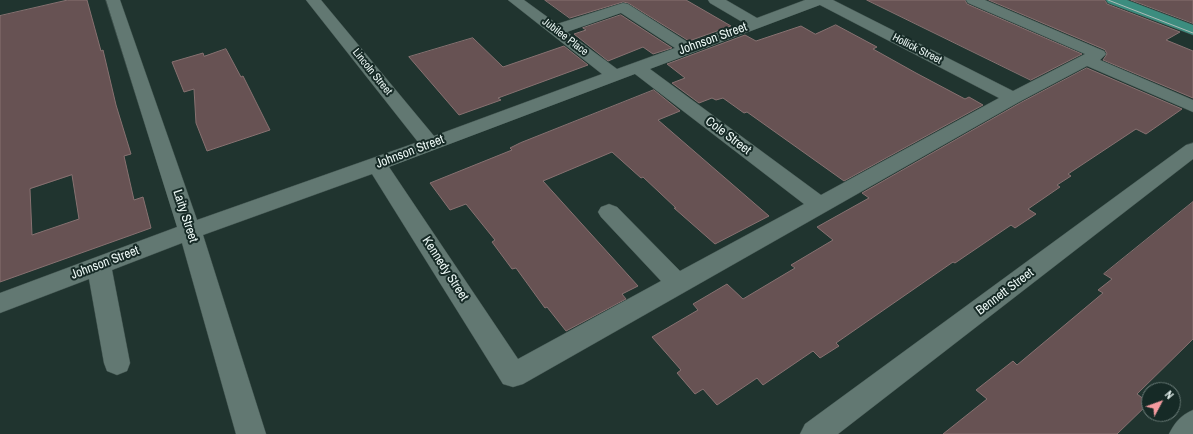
<!DOCTYPE html>
<style>
body{margin:0}
#map{position:relative;width:1193px;height:434px;overflow:hidden;background:#20342f;font-family:"Archivo Narrow",sans-serif}
canvas{display:block}
.north{position:absolute;left:1141px;top:382px;width:40px;height:40px;box-sizing:border-box;background:#162a26;border:1px solid #6b7c78;border-radius:50%;rotate:49deg;font-size:11px;font-weight:700;line-height:16px;text-align:center;color:#ebf7f4}
.north::after{content:'';display:block;margin:auto;width:14px;height:18px;background:#f49b9f;clip-path:polygon(50% 0,100% 100%,50% 72%,0 100%)}
</style>
<div id="map">
<canvas width="1193" height="434"></canvas>
<div class="north">N</div>
</div>
<script>
const c = document.querySelector('canvas').getContext('2d');
c.lineJoin = 'round';
function paint(path, color) { c.fillStyle = color; c.fill(path, 'evenodd'); }
function trace(path, color, width, dash) { c.strokeStyle = color; c.lineWidth = width; c.lineCap = dash ? 'butt' : 'round'; c.setLineDash(dash || []); c.stroke(path); }
function label(font, color, halo, rows, align = 'center') {
  c.font = font + ' "Archivo Narrow",sans-serif'; c.lineWidth = 4; c.setLineDash([]); c.textBaseline = 'middle'; c.strokeStyle = halo; c.fillStyle = color; for (const [text, x, y, turn = 0] of rows) {
    c.save(); c.translate(x, y); c.rotate((+turn || 0) * Math.PI / 180); c.textAlign = isNaN(turn) ? turn : align; if (halo) c.strokeText(text, 0, 0); c.fillText(text, 0, 0); c.restore();
  }
}
const building = new Path2D(`
 M68 0H87L101 51 103 50 116 105 131 154 124 156 134 200 143 197 151 228 0 282V16ZM72 175 79 219 32 235 30 189Z
 M545 0H686L731 26 689 41 628 3 623 2 570 18Z
 M867 0H965L967 4 1082 54 1031 80Z
 M989 0H1105L1107 4 1180 32 1166 40 1193 51V98L1103 60 1107 54 1105 50Z
 M1131 0H1193V23Z
 M621 15 672 48 653 54 643 47 608 61 574 34 586 30 583 28Z
 M836 25 877 47 873 49 916 73 965 99 969 97 983 105 844 181 747 112 744 113 723 98 716 100 712 98 699 103 672 83 685 78 667 64 745 35 756 41 801 26 815 34Z
 M473 38 503 67 564 46 588 65 498 98 501 100 459 115 409 57Z
 M226 49 241 77 243 76 270 130 207 151 196 123 194 89 184 92 172 62 203 53 204 56Z
 M1087 68 1182 109 1146 134 1136 129 1068 174 1071 176 1057 185 1060 187 1028 209 1036 214 1015 228 1011 225 955 263 953 262 836 343 839 346 820 358 813 351 763 385 757 378 717 405 703 389 695 394 677 373 681 370 652 337 698 310 693 304 727 284 743 299 795 268 791 265 833 240 817 227 869 198 862 193 1020 103Z
 M654 90 680 111 658 120 769 216 715 244 674 208H676L643 177 641 178 612 152 543 181 638 286 622 294 626 299 566 331 547 307 545 308 516 268 512 269 492 242 495 240 466 204 450 210 430 183 512 150 510 148 520 143Z
 M1193 202V339L1137 394 1149 403 1117 434H943L987 399 976 390 1013 361 1017 365 1103 293 1098 290 1112 279 1104 274Z`);
paint(building, '#675253');
trace(building, '#877171', 1);
const minor = new Path2D(`
 M106 0H120L197 220 418 142 306 0H321L434 136 602 74 508 0H524L557 24 623 3 628 4 689 43 744 23 710 3 708 0H726L757 18 805 0H833L1013 91 1085 54 968 3 966 0H985L1104 51 1106 54 1100 60 1193 100V112L1087 66 1019 102 523 384 513 387 503 384 372 174 203 235 266 434H236L182 243 112 270 130 363 127 371 117 375 107 371 104 363 89 279 0 313V293L177 227ZM820 5 999 98 821 195 650 69ZM621 13 675 48 617 69 567 32ZM635 74 804 204 680 271 617 207 609 204 601 207 598 212 601 217 661 281 518 359 389 167Z
 M1193 143V159L838 434H800L805 424 1186 145Z
 M1193 410V434H1169C1175 422 1181 415 1193 410Z`);
const major = new Path2D(`
 M1106 0H1127L1193 25V35L1108 3Z`);
trace(minor, '#3e504c', 1);
trace(major, '#3e504c', 1);
paint(minor, '#627872');
paint(major, '#3c8d7f');
trace(new Path2D(`
 M1108 0 1193 33`), '#adbcb8', 1);
label('11px', '#ebf7f4', '#162a26', [
 ["Jubilee Place",565,37,37],
 ["Hollick Street",917,49,27],
 ["Lincoln Street",372,72,51]
]);
label('13px', '#ebf7f4', '#162a26', [
 ["Johnson Street",713,39,-20],
 ["Cole Street",728,136,37],
 ["Johnson Street",410,152,-21],
 ["Laity Street",185,216,72],
 ["Johnson Street",105,263,-21],
 ["Kennedy Street",445,269,57],
 ["Bennett Street",1005,292,-37]
]);
</script>
